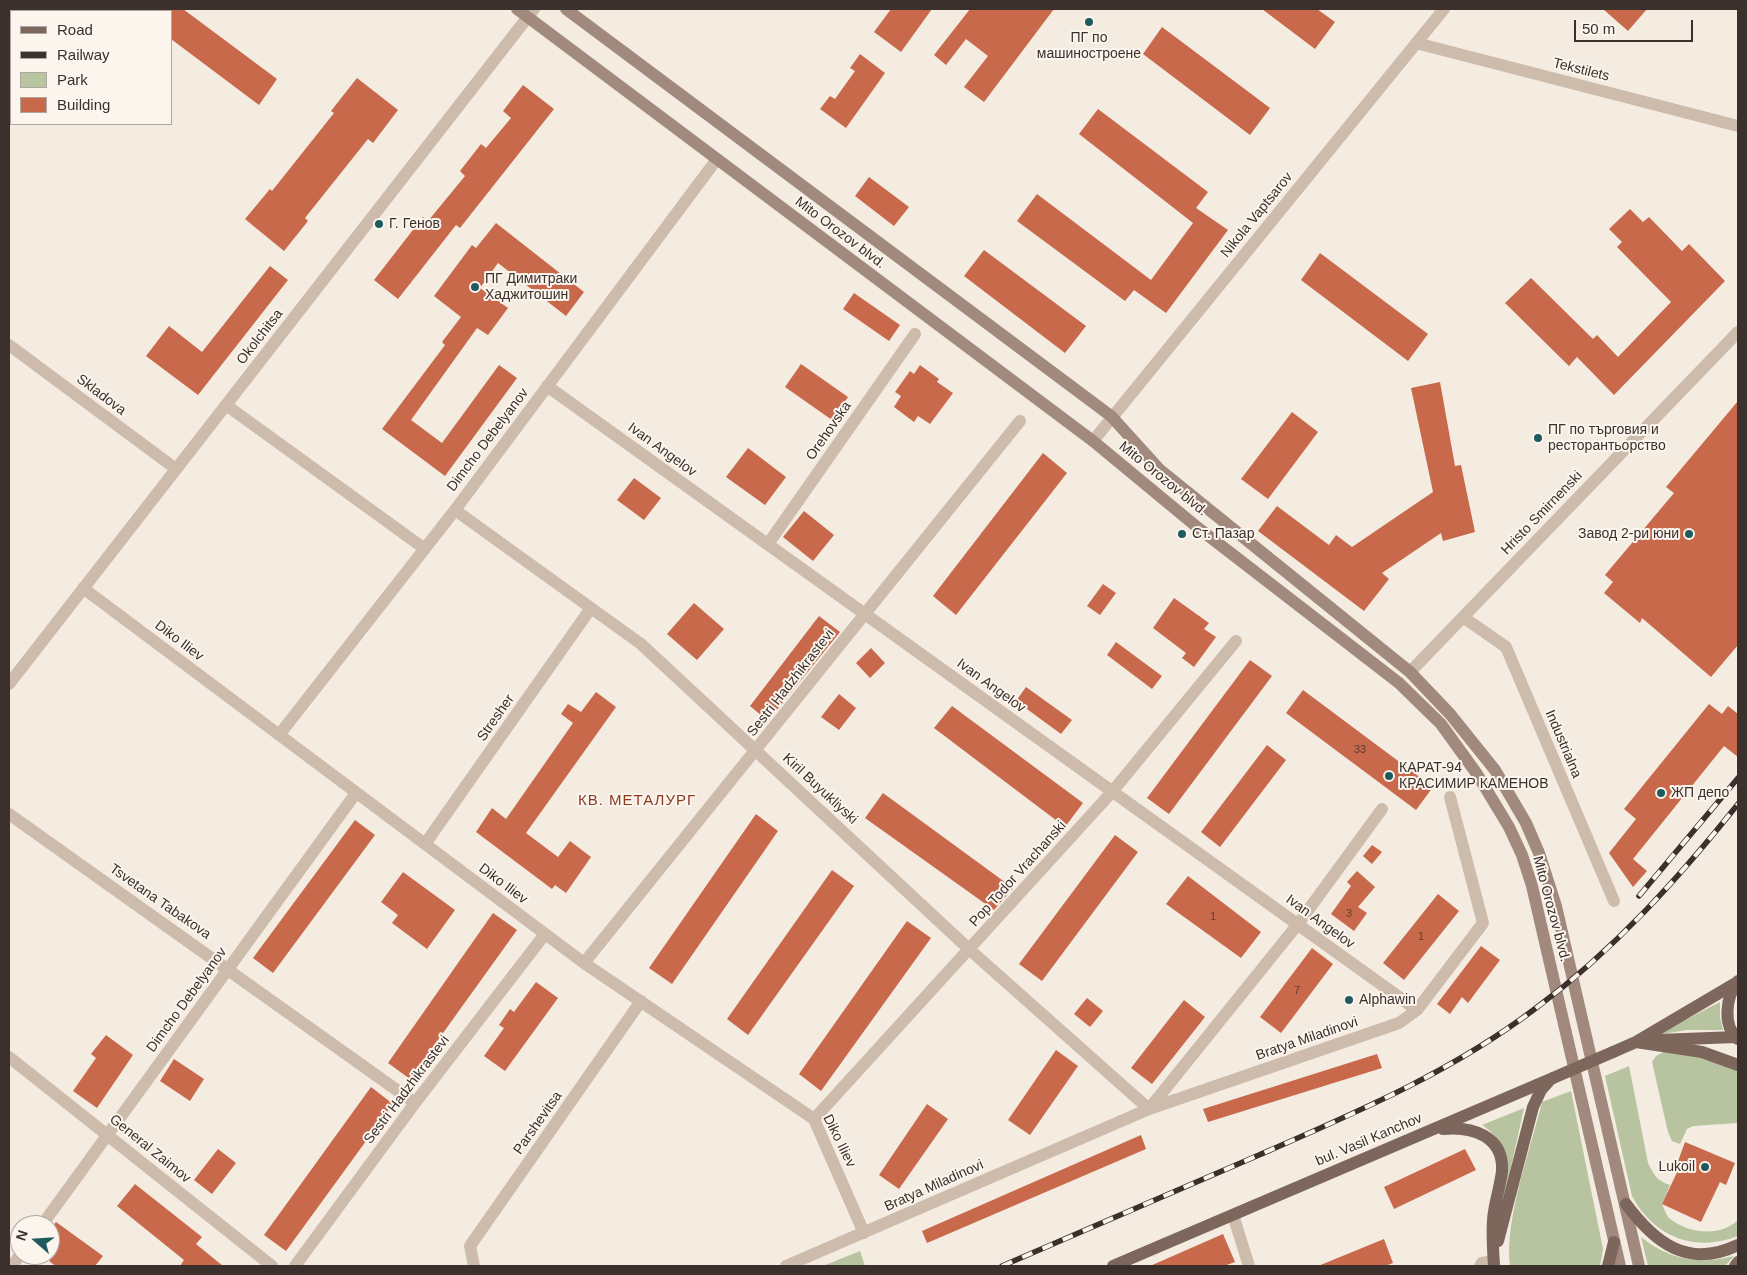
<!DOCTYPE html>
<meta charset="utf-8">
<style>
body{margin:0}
#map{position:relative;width:1747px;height:1275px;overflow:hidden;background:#f4ebe1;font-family:Arial,sans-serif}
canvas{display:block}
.frame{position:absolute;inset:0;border:10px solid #3b302b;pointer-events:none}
.legend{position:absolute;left:10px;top:10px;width:162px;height:115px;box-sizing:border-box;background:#fbf5ee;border:1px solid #aea6a0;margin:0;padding:6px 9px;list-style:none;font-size:15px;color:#3b302b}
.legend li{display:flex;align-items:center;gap:10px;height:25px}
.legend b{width:25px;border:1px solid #aea6a0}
.north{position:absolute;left:10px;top:1215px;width:50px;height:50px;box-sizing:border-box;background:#fbf5ee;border:1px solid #aea6a0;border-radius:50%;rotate:289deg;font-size:14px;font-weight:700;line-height:20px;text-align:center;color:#3b302b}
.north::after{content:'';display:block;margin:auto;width:18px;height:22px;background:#1f5a5e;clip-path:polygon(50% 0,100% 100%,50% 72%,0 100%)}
.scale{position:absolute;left:1574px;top:20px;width:119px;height:22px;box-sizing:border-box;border:2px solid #3b302b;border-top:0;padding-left:6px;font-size:15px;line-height:18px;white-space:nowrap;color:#3b302b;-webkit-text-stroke:4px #fbf5ee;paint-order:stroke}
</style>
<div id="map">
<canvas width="1747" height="1275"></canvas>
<div class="frame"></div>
<ul class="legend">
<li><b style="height:6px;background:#7d675c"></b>Road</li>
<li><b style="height:6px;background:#3b302b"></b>Railway</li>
<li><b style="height:14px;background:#b8c4a0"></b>Park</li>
<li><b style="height:14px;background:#c8694b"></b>Building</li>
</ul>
<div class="north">N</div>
<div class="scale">50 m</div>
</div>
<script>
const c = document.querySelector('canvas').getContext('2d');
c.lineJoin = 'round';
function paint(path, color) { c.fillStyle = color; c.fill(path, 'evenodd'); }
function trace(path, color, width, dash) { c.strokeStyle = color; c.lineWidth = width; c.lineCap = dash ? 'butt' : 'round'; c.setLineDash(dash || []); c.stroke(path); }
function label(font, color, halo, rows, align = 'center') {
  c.font = font + ' Arial,sans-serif'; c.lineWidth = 4; c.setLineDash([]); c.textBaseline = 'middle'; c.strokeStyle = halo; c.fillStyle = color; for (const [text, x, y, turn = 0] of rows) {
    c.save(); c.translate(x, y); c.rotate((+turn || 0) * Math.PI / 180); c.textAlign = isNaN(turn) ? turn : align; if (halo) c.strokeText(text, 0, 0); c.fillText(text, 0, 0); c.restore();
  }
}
paint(new Path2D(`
 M1720 1002V1017L1723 1030H1687L1656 1035Z
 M1664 1052C1694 1055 1714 1054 1738 1072V1123L1693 1126 1687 1129 1680 1144 1672 1141 1668 1132 1652 1062 1656 1056Z
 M1629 1066 1648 1163C1654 1175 1657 1181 1670 1185L1662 1204C1664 1208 1666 1215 1669 1218 1688 1234 1721 1237 1738 1220V1236C1695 1253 1654 1237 1632 1196L1605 1076Z
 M1571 1091 1603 1249 1600 1266H1510C1504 1220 1531 1148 1542 1102Z
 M1524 1108 1500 1217C1504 1182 1518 1148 1482 1125Z
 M1641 1237C1669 1260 1699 1265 1734 1256L1725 1266H1648Z
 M860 1251 865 1266H823Z`), '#b8c4a0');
paint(new Path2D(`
 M171 9H183L277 79 259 105 171 39Z
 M891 9H932L901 52 874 32Z
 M970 9H1054L984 102 964 87 988 56 966 39 946 65 934 55Z
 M1262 9H1317L1335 22 1315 49Z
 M1603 9H1647L1628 31Z
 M1162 27 1270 108 1250 135 1143 54Z
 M860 54 885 73 846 128 820 109 830 96 835 99 855 71 850 68Z
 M357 78 398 110 373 143 368 139 305 218 308 221 284 251 245 219 270 189 272 191 334 113 331 111Z
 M523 85 554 109 460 228 456 225 398 299 374 280 423 217 428 221 465 176 460 171 481 144 486 148 511 118 503 111Z
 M1098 109 1208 192 1196 208 1228 230 1166 313 1134 290 1125 301 1017 221 1037 194 1151 280 1193 223 1079 134Z
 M869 177 909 207 894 226 855 196Z
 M1630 209 1643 222 1649 217 1682 251 1689 244 1725 281 1614 395 1577 357 1569 366 1505 303 1531 278 1593 339 1597 335 1618 357 1671 302 1617 247 1622 242 1609 229Z
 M496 223 584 292 566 316 498 263 480 288 508 308 488 335 477 328 411 420 442 443 499 365 517 378 445 476 382 429 445 345 442 342 461 317 434 296 472 245 476 248Z
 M984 250 1086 326 1065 353 964 276Z
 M1320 253 1428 334 1408 361 1301 280Z
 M270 266 288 280 198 395 146 356 169 326 202 352Z
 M854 293 900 325 889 341 843 309Z
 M801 364 848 397 832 420 785 387Z
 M920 365 939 379 937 382 953 393 930 424 918 416 914 422 894 407 901 396 895 392 910 371 914 374Z
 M1440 382 1455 466 1461 465 1475 532 1443 541 1441 533 1382 573 1389 579 1364 611 1258 531 1277 506 1329 545 1336 535 1352 547 1433 492 1411 388Z
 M1738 401V645L1711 677 1642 618 1640 623 1604 593 1613 582 1605 575 1674 493 1666 487Z
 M1292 412 1318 432 1268 499 1241 479Z
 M748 448 786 477 765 505 726 477Z
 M1043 453 1067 473 956 615 933 596Z
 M634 478 661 498 644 520 617 500Z
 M804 511 834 535 813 561 783 537Z
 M1103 584 1116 593 1100 615 1087 606Z
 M1174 598 1209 623 1204 629 1216 637 1194 667 1182 658 1186 653 1153 628Z
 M694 603 724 629 697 660 667 634Z
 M819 616 840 632 768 721 750 706Z
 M1116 642 1162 676 1152 689 1107 655Z
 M871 648 885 663 870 678 856 663Z
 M1250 660 1272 676 1169 814 1147 798Z
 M1026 687 1072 720 1061 734 1016 701Z
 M1303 690 1433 787 1416 810 1286 713Z
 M596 692 616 707 526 833 558 857 570 841 591 857 566 893 555 885 552 889 476 832 492 808 506 819 573 723 561 714 568 704 581 712Z
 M839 694 856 708 839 730 821 717Z
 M1709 704 1722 714 1728 706 1738 714V757L1724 746 1633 859 1647 871 1633 887 1609 853 1636 819 1624 809Z
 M952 706 1083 803 1065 827 934 728Z
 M1267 745 1286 760 1220 847 1201 832Z
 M883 793 1013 888 994 910 865 818Z
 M756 814 778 831 672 984 649 968Z
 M355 820 375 835 273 973 253 958Z
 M1115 835 1138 852 1042 981 1019 964Z
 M1372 845 1382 852 1372 864 1363 856Z
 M832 870 854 886 748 1035 727 1019Z
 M1357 871 1375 887 1358 907 1367 913 1354 931 1331 914 1351 886 1347 882Z
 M403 872 455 910 427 949 392 923 398 915 381 902Z
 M1188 876 1261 932 1241 958 1166 904Z
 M1438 894 1459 911 1404 980 1383 963Z
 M493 913 517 930 410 1079 388 1063Z
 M907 921 931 938 821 1091 799 1074Z
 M1481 946 1500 960 1468 1003 1462 997 1450 1014 1437 1004Z
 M1312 948 1333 964 1281 1033 1260 1017Z
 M536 982 558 998 505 1071 484 1056 504 1028 499 1025 510 1009 514 1012Z
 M1087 998 1103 1011 1090 1027 1074 1014Z
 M1184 1000 1205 1017 1152 1084 1131 1068Z
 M106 1035 133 1055 97 1108 73 1091 96 1058 91 1054Z
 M1056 1050 1078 1066 1030 1135 1008 1120Z
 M1377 1054 1382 1068 1208 1122 1203 1109Z
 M174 1059 204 1079 190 1101 160 1081Z
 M371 1087 393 1104 286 1251 264 1235Z
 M927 1104 948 1119 899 1189 879 1175Z
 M1141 1135 1146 1149 927 1243 922 1231Z
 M1685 1142 1735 1163 1726 1185 1720 1182 1701 1222 1662 1204 1680 1166 1677 1164Z
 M218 1149 236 1163 212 1194 194 1180Z
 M1465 1149 1476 1170 1394 1209 1384 1187Z
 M135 1184 202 1237 196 1244 223 1266H180L184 1260 117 1206Z
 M56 1222 103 1256 95 1266H56L50 1262V1230Z
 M1223 1234 1235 1262 1224 1266H1150Z
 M1384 1239 1393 1263 1385 1266H1318Z`), '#c8694b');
trace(new Path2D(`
 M1416 43 1738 126
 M9 345 176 469
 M547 386 1417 1010
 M226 405 425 549
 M1093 441 1444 9
 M455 510 641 644 970 950 1149 1109
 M768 544 915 334
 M83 588 584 963 814 1119 864 1233
 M1463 617 1506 647 1614 901
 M1410 672 1738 332
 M9 684 534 9
 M279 735 455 510 717 159
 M9 814 415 1103
 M425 844 591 608
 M584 963 1020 421
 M9 1057 272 1266
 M1149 1109 1298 924 1382 809
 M814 1119 1112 792 1236 641
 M1233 1215 1249 1266
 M42 1225 356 793
 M12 1266 20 1255
 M295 1266 415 1103 545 934
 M474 1266 470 1246 641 1001
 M786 1266 1149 1109 1399 1023 1417 1010 1483 923 1450 797
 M1480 1266 1482 1263 1494 1261`), '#cdbbac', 12);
trace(new Path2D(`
 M517 9 1093 441 1197 527 1399 683 1441 724 1477 774 1509 827 1522 855 1532 886 1620 1266
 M566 9 1111 416 1160 470 1410 672 1450 714 1495 770 1526 823 1539 853 1556 906 1639 1266`), '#a18a7d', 12);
trace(new Path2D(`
 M1738 981C1726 996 1722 1026 1738 1039
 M1658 1040 1736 1037
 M1636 1042 1702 1052 1738 1065
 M1613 1052 1636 1042 1736 983
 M1443 1129C1472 1126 1504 1136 1502 1171 1500 1188 1494 1204 1493 1220 1492 1235 1493 1251 1494 1266
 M1626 1204C1655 1243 1688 1269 1738 1245
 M1498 1241 1533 1107 1541 1090 1549 1081
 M1113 1266 1553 1078
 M1608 1266 1614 1242
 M1735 1266 1738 1262`), '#7d675c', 12);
const rail = new Path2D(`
 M1639 896 1738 778
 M1002 1266C1088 1229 1173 1192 1259 1155 1355 1113 1452 1072 1536 1008 1614 950 1678 879 1738 804`);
trace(rail, '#3b302b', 5.5);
trace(rail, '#fbf5ee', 4, [11]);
trace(new Path2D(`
 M1553 1078 1613 1052`), '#7d675c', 12);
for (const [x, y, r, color] of [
 [1089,22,5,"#1f5a5e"],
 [379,224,5,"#1f5a5e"],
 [475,287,5,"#1f5a5e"],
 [1538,438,5,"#1f5a5e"],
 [1182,534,5,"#1f5a5e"],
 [1689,534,5,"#1f5a5e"],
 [1389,776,5,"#1f5a5e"],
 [1661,793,5,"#1f5a5e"],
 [1349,1000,5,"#1f5a5e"],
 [1705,1167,5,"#1f5a5e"]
]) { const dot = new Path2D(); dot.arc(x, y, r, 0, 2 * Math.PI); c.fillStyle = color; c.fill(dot); trace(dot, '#fbf5ee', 2); }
label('11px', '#5e3e33', null, [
 ["33",1360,750],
 ["3",1349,914],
 ["1",1213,917],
 ["1",1421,937],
 ["7",1297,991]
]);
label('14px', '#3b302b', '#fbf5ee', [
 ["ПГ по",1089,38,"center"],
 ["машиностроене",1089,54,"center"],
 ["Г. Генов",389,224],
 ["ПГ Димитраки",485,279],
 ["Хаджитошин",485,295],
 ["ПГ по търговия и",1548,430],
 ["ресторантьорство",1548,446],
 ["Ст. Пазар",1192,534],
 ["Завод 2-ри юни",1679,534,"right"],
 ["КАРАТ-94",1399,768],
 ["КРАСИМИР КАМЕНОВ",1399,784],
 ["ЖП депо",1671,793],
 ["Alphawin",1359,1000],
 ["Lukoil",1695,1167,"right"]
], 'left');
label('14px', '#3b302b', '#fbf5ee', [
 ["Tekstilets",1581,70,14],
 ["Nikola Vaptsarov",1257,215,-51],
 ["Mito Orozov blvd.",840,233,37],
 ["Okolchitsa",260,337,-52],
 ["Skladova",101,395,37],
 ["Orehovska",829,431,-55],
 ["Dimcho Debelyanov",488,440,-53],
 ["Ivan Angelov",662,450,36],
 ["Mito Orozov blvd.",1163,479,39],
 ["Hristo Smirnenski",1542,513,-46],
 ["Diko Iliev",179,641,37],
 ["Sestri Hadzhikrastevi",791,683,-52],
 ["Ivan Angelov",991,686,36],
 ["Stresher",496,718,-55],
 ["Industrialna",1563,744,67],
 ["Kiril Buyukliyski",820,789,43],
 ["Pop Todor Vrachanski",1018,874,-48],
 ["Diko Iliev",503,884,37],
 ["Tsvetana Tabakova",160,902,35],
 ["Mito Orozov blvd.",1551,909,75],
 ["Ivan Angelov",1320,922,36],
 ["Dimcho Debelyanov",187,1000,-54],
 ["Bratya Miladinovi",1307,1039,-19],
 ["Sestri Hadzhikrastevi",407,1090,-53],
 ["Parshevitsa",538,1123,-55],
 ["bul. Vasil Kanchov",1369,1140,-23],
 ["Diko Iliev",839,1141,64],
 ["General Zaimov",150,1149,39],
 ["Bratya Miladinovi",934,1186,-24]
]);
c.letterSpacing = '1px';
label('15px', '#8c3b22', '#fbf5ee', [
 ["КВ. МЕТАЛУРГ",637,801]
]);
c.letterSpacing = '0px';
</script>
